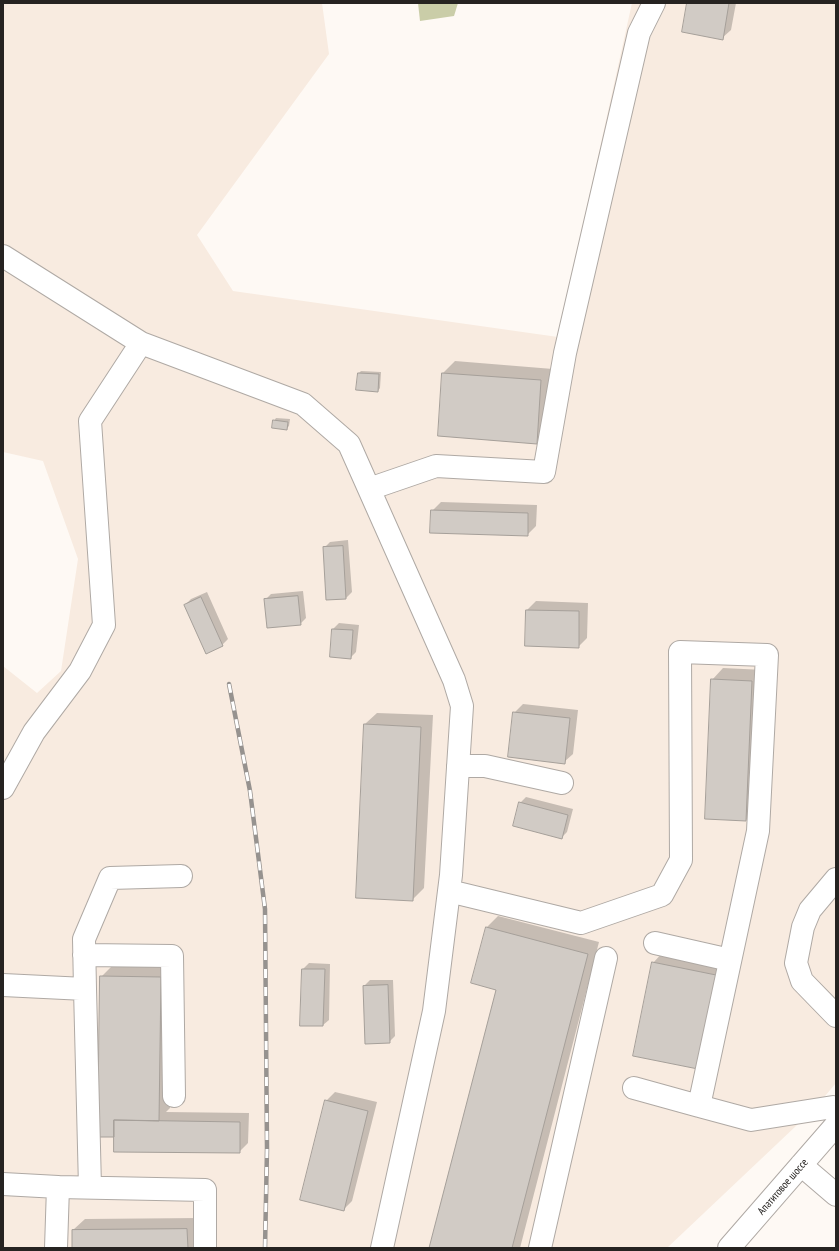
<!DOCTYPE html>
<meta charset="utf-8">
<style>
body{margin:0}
#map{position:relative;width:839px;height:1251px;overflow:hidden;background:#fef9f4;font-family:"PT Sans Narrow",sans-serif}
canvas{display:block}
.frame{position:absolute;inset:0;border:4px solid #262321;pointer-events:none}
</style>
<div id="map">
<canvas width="839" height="1251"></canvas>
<div class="frame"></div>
</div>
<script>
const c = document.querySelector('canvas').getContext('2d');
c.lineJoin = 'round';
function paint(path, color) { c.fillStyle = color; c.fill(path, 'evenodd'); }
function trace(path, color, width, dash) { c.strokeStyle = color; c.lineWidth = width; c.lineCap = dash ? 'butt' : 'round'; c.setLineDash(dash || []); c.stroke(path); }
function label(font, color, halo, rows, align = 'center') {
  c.font = font + ' "PT Sans Narrow",sans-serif'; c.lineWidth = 3; c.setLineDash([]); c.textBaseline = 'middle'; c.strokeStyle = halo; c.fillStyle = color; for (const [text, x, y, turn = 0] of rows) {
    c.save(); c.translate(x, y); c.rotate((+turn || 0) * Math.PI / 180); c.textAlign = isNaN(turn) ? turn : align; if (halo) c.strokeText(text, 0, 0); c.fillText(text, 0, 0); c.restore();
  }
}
paint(new Path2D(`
 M3 3H322L329 54 197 235 233 291 558 337 632 3H836V1083L815 1108 667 1248H3V666L37 693 61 671 78 559 43 461 3 452Z`), '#f8ebe0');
paint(new Path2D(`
 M418 3H458L454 16 420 21Z`), '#cacda8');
paint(new Path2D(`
 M688 3H736L731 30 722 38Z
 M455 361 553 369 548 431 536 443 439 436 443 373Z
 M361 371 381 372 380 388 378 391 359 373Z
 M276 418 290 419 289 426 286 429 274 421Z
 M441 502 537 505 536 526 527 535 432 511Z
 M348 540 352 592 346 598 327 599 324 548 330 542Z
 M303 591 306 618 300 624 265 600 271 594Z
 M207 592 228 639 222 645 185 605 191 599Z
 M536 601 588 603 587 638 578 647 527 610Z
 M339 623 359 625 356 652 350 658 331 656 333 629Z
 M723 668 764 670 758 808 746 820 712 680Z
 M523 704 578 710 573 754 564 762 514 713Z
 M377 713 433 715 424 888 412 900 365 724Z
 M526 797 573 809 567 832 561 838 520 803Z
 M498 916 599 942 520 1248H430L498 989 487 927Z
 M664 951 727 963 709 1056 653 963Z
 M309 963 330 964 329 1020 323 1025 303 969Z
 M113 965 172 966 170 1108 166 1112 249 1113 248 1143 239 1152 115 1134 101 977Z
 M370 980H393L395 1036 389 1042 364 986Z
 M335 1092 377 1102 352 1201 343 1210 326 1101Z
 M199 1218V1248H73V1230L85 1219Z`), '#0003');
const building = new Path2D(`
 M687 3H729L723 40 682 32Z
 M358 373 379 374 378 392 356 390Z
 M442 373 541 380 537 444 438 436Z
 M273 420 288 422 287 430 272 428Z
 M431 510 528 513V536L430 533Z
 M343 546 346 599 326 600 323 547Z
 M298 596 301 625 267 628 264 599Z
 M201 597 223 646 206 654 184 605Z
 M526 610 579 611V648L525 646Z
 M332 629 353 630 351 659 330 657Z
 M711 679 752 681 746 821 705 819Z
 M513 712 570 718 565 764 508 757Z
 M364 724 421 727 413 901 356 898Z
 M519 802 568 815 562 839 513 826Z
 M486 927 588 954 512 1248H429L496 990 471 983Z
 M652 962 716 975 698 1069 633 1056Z
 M302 969H325L323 1026H300Z
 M100 976 161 977 159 1121 114 1120V1137H98Z
 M388 985 390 1043 365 1044 363 986Z
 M325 1100 368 1111 344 1211 300 1200Z
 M114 1120 240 1122V1153L114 1152Z
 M187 1229 188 1248H72V1230Z`);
paint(building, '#d1cbc5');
trace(building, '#a6a09a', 1);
const minor = new Path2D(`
 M3 256 141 343 303 404 349 444 454 680 462 706 451 875 434 1011 382 1248
 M369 489 436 466 544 472 565 353 639 33 654 3
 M458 766H485L562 783
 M3 788 34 732 80 671 104 625 90 421 141 343
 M836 879 810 910 803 927 796 963 802 981 836 1016
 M449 891 581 923 662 895 681 860 680 652 767 655 758 831 699 1106 751 1120 833 1107 836 1110
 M655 943 730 960
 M84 955 172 956 174 1096
 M3 985 85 989 90 1187
 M85 989 84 939 110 878 181 876
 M634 1088 699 1106
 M801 1165 836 1195
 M3 1184 58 1187 56 1248
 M58 1187 205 1190V1248
 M540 1248 606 958
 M729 1248 836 1125`);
trace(minor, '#afa9a4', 24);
trace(minor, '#fff', 22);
const rail = new Path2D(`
 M229 684 250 791 265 909 267 1149 265 1248`);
trace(rail, '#96928f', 4.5);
trace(rail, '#fff', 3, [9]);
label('11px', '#262321', '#fff', [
 ["Апатитовое шоссе",783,1187,-49]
]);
</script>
